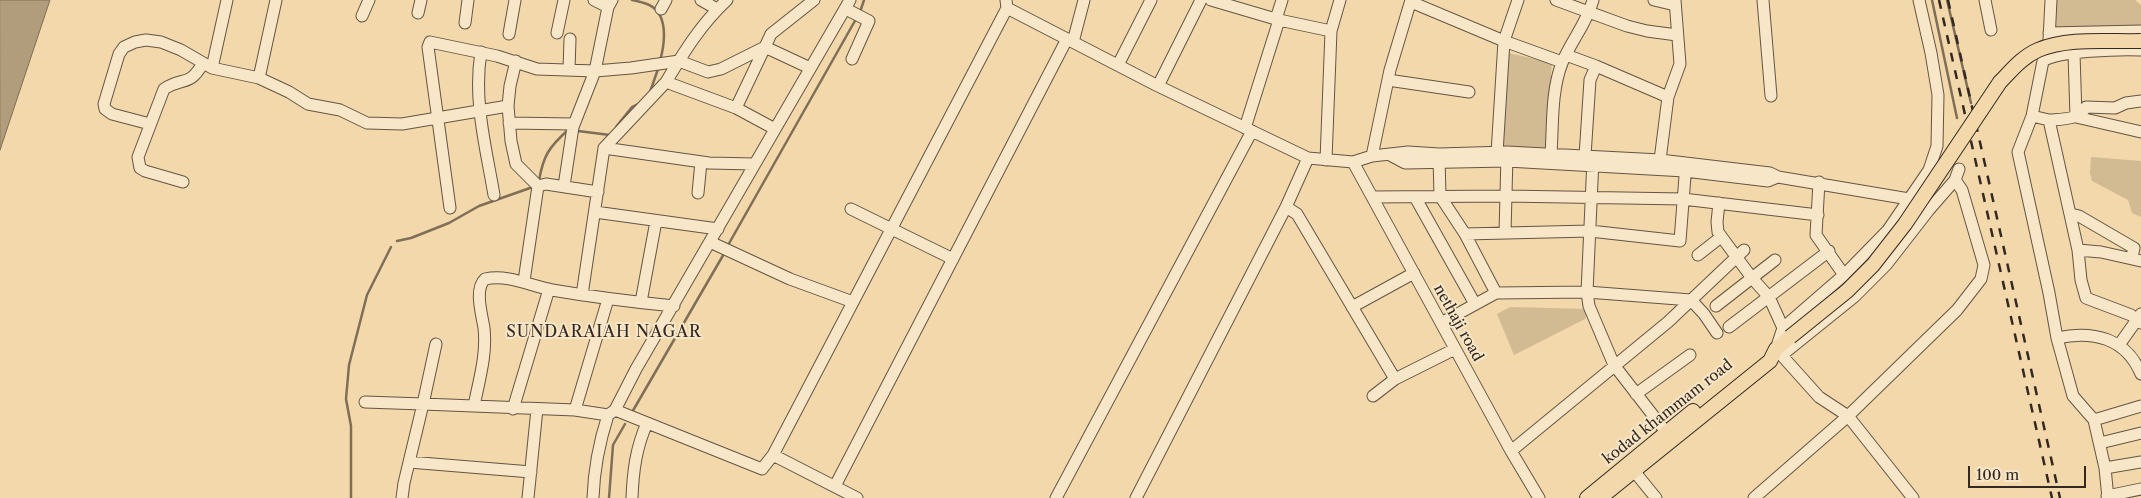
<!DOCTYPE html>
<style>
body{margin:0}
#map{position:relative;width:2141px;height:498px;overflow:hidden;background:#f2d8aa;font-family:"Libre Caslon Text",serif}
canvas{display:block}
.scale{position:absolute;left:1968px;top:466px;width:118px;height:22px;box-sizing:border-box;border:2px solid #342922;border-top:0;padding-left:6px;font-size:15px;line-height:18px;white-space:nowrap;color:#342922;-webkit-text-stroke:4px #f7e6c8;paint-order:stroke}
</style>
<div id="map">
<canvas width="2141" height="498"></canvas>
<div class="scale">100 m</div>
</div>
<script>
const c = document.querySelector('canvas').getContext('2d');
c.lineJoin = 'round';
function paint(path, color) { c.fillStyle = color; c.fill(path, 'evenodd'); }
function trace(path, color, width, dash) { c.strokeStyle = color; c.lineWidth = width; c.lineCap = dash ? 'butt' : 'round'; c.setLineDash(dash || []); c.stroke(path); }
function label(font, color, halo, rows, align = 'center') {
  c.font = font + ' "Libre Caslon Text",serif'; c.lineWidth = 4; c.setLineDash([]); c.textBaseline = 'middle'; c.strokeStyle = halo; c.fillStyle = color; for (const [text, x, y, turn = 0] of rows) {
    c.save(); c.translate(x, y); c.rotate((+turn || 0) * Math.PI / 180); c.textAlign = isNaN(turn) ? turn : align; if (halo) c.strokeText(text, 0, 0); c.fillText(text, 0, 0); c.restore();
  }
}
paint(new Path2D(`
 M2054 0H2135L2141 5V27L2052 28Z
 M1509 53 1552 63 1545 150 1503 148Z
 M2091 157 2141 161V217L2132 213 2128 200 2092 181 2090 173Z
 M1510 307 1590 309 1585 319 1514 355 1497 314Z`), '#d2ba93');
const water = new Path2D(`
 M0 0H50L0 150Z`);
paint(water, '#b19c7c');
trace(water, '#7f6e58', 1);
trace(new Path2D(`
 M632 0C637 1 642 2 647 4 669 12 665 43 660 61
 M1932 0 1957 118
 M1947 0 1971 103
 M860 12 864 0
 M650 92 658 69
 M616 127 632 107 640 103
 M578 131 610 135
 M539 181C543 156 549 147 568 130
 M397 241 411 238 449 223 479 206 530 188
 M727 247 856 19
 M631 414 725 252
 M351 498V426L346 399 349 365 367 295 391 247
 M609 498 613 445 625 424`), '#7f6e58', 2.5);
const minor = new Path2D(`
 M594 0 608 7
 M701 0 717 9
 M727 0C701 24 684 52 666 82L736 108 765 47 810 68
 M1211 0 1279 20 1331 31 1326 160
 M1556 0 1627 26 1647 31 1677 35
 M1654 0 1675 5
 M1763 0 1771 96
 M1985 0 1991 30
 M1411 2 1504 41 1562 62
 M1007 8 1158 86 1308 158 1353 162 1372 156 1408 152 1439 154 1507 152 1660 160 1770 173 1778 177 1909 199 1928 211 1886 265 1854 297 1782 355
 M661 9 666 0
 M846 9 869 21 852 59
 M418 13 421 0
 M362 16 369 0
 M1276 19 1282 0
 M465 23 468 0
 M1331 31 1340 0
 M557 33 564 0
 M2049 33 2141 31
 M509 34 515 0
 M2049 40 2051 0
 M1073 42 1084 0
 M481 52C473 100 486 148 494 195
 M2074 53 2076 117 2141 132
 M1566 55 1596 66 1668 97 1660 160
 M516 61 510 86 508 106 511 141 516 164 538 186
 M1118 65 1151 0
 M212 68 227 0
 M569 70 570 39
 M259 78 276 0
 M1388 80 1469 92
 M1158 86 1201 0
 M1668 97 1680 64 1675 0
 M736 108 775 129
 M2032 116 2049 120 2078 250 2101 252 2141 261
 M2049 120C2063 119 2078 120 2086 107L2115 108 2126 103 2141 101
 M509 123 574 124
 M150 124 112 114 105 109 104 104 119 54 124 47 135 42 146 40 161 42 181 50 212 68 259 78 289 92 308 104 340 110 367 123 402 124 508 106
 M1245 128 1279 20
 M604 148 709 163 754 164
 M1497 153 1504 41 1518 0
 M1390 155 1405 163 1507 161 1685 171 1768 181 1778 177
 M1551 155C1553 125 1551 91 1562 63 1571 41 1587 23 1593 0
 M1372 156 1390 70 1411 0
 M1585 156 1590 80 1596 66
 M1439 157 1440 196 1465 234 1496 293
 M1593 159 1587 292 1589 306 1614 365 1666 432
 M1353 162 1511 451 1539 498
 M183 182 145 171 140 168 138 157 164 89C183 76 189 88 203 63
 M1819 182 1816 235 1844 275
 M564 186 573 127 595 71 608 7 612 0
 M698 193 701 162
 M1372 197 1506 196 1683 199 1818 215
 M1415 197 1475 304
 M1719 203 1717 222 1718 232 1752 278 1769 297 1783 328
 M1286 207 1297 214 1395 379
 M450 208 428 47 430 42 497 56 537 69 595 71 631 68 679 61 708 72 721 69 765 47 771 34 814 0
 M851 209 953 259
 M1928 211 1955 180 1959 169
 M595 212 718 229
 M2071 214 2079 216 2134 248 2132 257
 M1505 233 1507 155
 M1465 234 1590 231 1680 241 1686 163
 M710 242 790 279 853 302
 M2078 250 2081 280 2086 298 2131 315 2141 323
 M1698 255 1721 237
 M524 281 538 186 546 184 598 192
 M582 295 604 148 666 82
 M641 302 656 221
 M1716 306 1775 260
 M1352 307 1414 273
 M1441 323 1496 293 1587 292 1691 300 1704 314 1717 333
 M1729 327 1829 251
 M2057 338C2093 330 2126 338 2141 374
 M2119 345 2141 314
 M1636 394 1690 355
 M1373 396 1395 379 1455 349
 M365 402 423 404 436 344
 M474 406C479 380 487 355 484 328 482 315 474 289 485 279 509 274 530 286 552 290 593 297 633 302 674 306
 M513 409 549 289
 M575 410 608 299
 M615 410 636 369 850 0
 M2094 420 2141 406
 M2100 443 2141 433
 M1511 451 1668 322 1744 250
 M773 455 857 498
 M409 462 531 472
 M2105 468 2141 462
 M1634 471 1656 498
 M835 486 1067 39
 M2107 496 2141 489
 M402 498 404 483 423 404 575 410 608 415 615 410 762 469 773 455 1007 8 1006 0
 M528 498 537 409
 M593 498C594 468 599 443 608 415
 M632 498C633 471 636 448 647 423
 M1056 498 1252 131
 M1136 498 1286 207 1308 158
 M1754 498 1848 416 1957 310 1981 279 1984 265 1962 190 1955 180
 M1913 498 1848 416 1819 397 1776 349 1783 328 1844 275 1888 230 1929 170 1937 146 1938 95 1931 53 1919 0
 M2108 498 2105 468 2094 420 2073 396 2057 338 2049 293 2018 152 2032 116 2043 61C2058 51 2121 49 2141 50`);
const major = new Path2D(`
 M1587 498 1693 411
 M1600 498 1770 361 1776 349 1790 337`);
trace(minor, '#645544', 13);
trace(major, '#342922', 16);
trace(minor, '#f7e6c8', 11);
trace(major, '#f2d8aa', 14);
trace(new Path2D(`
 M1939 0 2052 498
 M1948 0 2060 498`), '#342922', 2.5, [9, 9]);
const majorBridge = new Path2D(`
 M1790 337 1847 291 1873 265 1905 224 2000 82C2011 71 2022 57 2038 50 2068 37 2108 42 2141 41`);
trace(majorBridge, '#342922', 16, []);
trace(majorBridge, '#f2d8aa', 14);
label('15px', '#342922', '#f7e6c8', [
 ["nethaji road",1458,323,61],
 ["kodad khammam road",1668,412,-38]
]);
c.letterSpacing = '1px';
label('16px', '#342922', '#f7e6c8', [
 ["SUNDARAIAH NAGAR",604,332]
]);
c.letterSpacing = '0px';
</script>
